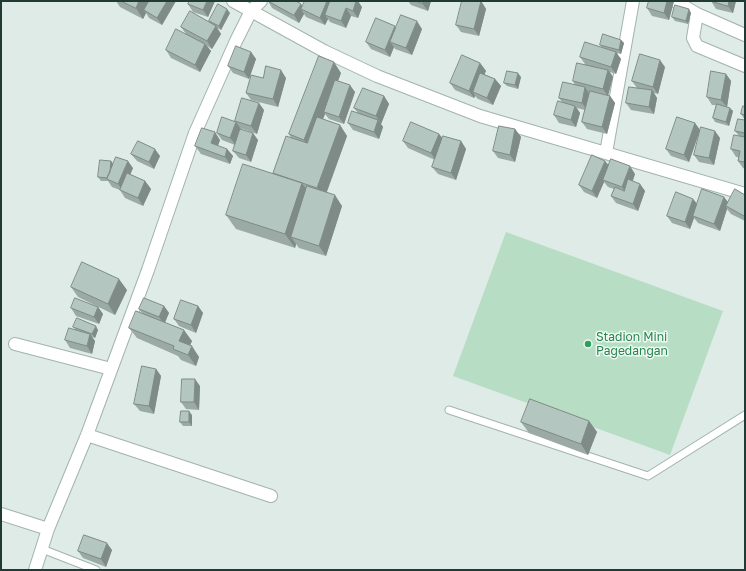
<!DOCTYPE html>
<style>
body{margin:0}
#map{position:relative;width:746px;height:571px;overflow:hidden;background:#dfebe7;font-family:"Golos Text",sans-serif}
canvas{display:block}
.frame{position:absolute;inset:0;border:2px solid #203b36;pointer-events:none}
</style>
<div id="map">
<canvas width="746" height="571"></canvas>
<div class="frame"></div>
</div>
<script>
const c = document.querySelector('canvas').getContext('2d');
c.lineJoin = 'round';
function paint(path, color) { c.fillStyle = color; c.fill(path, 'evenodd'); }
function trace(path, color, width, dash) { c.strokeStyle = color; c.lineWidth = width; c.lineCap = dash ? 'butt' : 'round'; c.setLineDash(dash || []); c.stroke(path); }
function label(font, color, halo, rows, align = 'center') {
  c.font = font + ' "Golos Text",sans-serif'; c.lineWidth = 3; c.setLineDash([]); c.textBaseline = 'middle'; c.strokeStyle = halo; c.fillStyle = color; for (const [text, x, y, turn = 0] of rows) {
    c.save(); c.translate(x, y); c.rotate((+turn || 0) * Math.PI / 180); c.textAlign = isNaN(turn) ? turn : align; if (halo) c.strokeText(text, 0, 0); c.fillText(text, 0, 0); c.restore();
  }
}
paint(new Path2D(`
 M506 232 723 311 670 455 453 376Z`), '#b7ddc4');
const lane = new Path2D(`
 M449 410 648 476 745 415
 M42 549 96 570`);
const street = new Path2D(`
 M233 1 324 51 377 76 480 116 745 194
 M675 1 697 14 693 38 697 46 745 66
 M697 14 745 35
 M606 153 633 1
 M15 344 111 369
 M87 435 271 496
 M1 514 48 529
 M35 570 48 529 87 435 148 270 195 133 236 41 251 11 261 1`);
trace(lane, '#a2b3ae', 9);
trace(street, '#a2b3ae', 14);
trace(lane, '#fff', 7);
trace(street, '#fff', 12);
paint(new Path2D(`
 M116 1H176L162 25 149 18 146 13 143 19 120 7Z
 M215 1 208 17 193 12 188 4Z
 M268 1H296L302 6 330 1 362 7 358 18 351 16 346 28 330 22 328 19 325 25 306 17 304 14 299 23 272 8Z
 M408 1H431L428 11 411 5Z
 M481 1 486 9 479 36 461 32 456 25Z
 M674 1 669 20 652 16 647 8Z
 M711 1H736L733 13 716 9Z
 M230 13 221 30 217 28 221 34 212 49 207 46 211 51 200 72 171 58 166 50 186 34 181 27 210 23 209 21Z
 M691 13 688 24 675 21 672 17Z
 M422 29 412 55 395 49 394 47 390 57 371 49 366 42Z
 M621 40 624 43 621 54 616 53 621 59 616 74 610 72 613 77 608 95 610 96 615 103 607 134 587 129 582 122 585 110 577 108 580 113 576 127 559 123 554 115 562 102 559 98 575 85 573 81 585 64 580 57 602 48 600 45Z
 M251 52 256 59 249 79 233 73 228 66Z
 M480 63 486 71 484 74 495 79 501 86 493 105 478 99 475 96 474 98 455 90 450 83Z
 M665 67 658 94 654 93 657 98 654 114 631 110 626 103 637 88 632 81Z
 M341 73 338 81 355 92 344 124 329 119 325 114 323 119 340 125 347 136 327 192 342 206 326 256 299 248 296 244 295 248 236 229 226 215 275 175 273 173 291 138 289 134Z
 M726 74 731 81 727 107 733 111 729 126 715 122 713 118 716 105H712L707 97Z
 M521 77 518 89 507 86 504 83Z
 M263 78H286L278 107 251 100 246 93Z
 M384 96 389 104 381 124 383 127 379 139 353 130 348 123 358 113 354 108Z
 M745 106V169L743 168 738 161V157H736L731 149 739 136 735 131 745 120 741 114Z
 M264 110 257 134 240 128 258 140 251 162 239 158 233 151 235 145 222 140 217 133 236 122 235 121Z
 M695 123 700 130 689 162 671 156 666 149Z
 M515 129 521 137 515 162 498 158 493 151Z
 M439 134 442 138 461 141 466 149 456 180 438 174 432 167 435 160 408 148 403 141Z
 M720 138 714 165 699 162 694 155Z
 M220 140 218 146 227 149 233 156 230 164 201 154 195 146Z
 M131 154 160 156 154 169 137 161Z
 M111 161 113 164 133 168 130 175 145 181 151 189 143 206 125 198 120 190 112 187 108 181H101L98 177Z
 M609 165 635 174 633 181 640 184 645 191 638 211 616 203 611 196 614 189 608 187 604 182 597 198 584 192 579 185Z
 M745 195V221L731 214 727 209 720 231 698 223 694 218 690 229 672 223 667 216 693 199 697 204 724 197 728 202Z
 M71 287 127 290 115 315 78 297Z
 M164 306 169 313 165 323 192 341 190 345 199 357 196 366 181 360 178 356 137 338 129 328 142 313 139 309Z
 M198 306 203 313 196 333 179 326 174 319Z
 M98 307 103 314 99 324 76 316 71 308Z
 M73 327 98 330 95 338 92 337 95 341 92 354 70 348 65 340 75 329Z
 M156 369 161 376 154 414 140 411 134 404Z
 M200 386 199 410 186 409 181 402Z
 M192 415V426H183L180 422Z
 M589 421 597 432 588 455 529 433 521 422Z
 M112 550 106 567 83 558 78 551Z`), '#9baaa5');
paint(new Path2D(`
 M139 1H152L144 10 146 13 143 19 136 8Z
 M167 1H176L162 25 157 18Z
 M207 1H215L208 17 203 10Z
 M327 1H330L333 6 325 15 328 19 325 25 320 18Z
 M356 1H358L362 7 358 18 353 11Z
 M423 1H431L428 11 422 3Z
 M481 1 486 9 479 36 474 29Z
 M667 1H674L669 20 664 13Z
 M729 1H736L733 13 728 6Z
 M301 4 306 11 301 9 304 14 299 23 294 15Z
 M346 8 351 16 346 28 341 21Z
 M227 9 230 13 221 30 219 26Z
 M689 9 691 13 688 24 686 21Z
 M417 21 422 29 412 55 406 48Z
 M216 26 221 34 212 49 207 41Z
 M395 26 400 34 390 42 394 47 390 57 385 50Z
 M621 40 624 43 621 54 619 50Z
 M205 44 211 51 200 72 195 65Z
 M251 52 256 59 249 79 244 72Z
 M616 52 621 59 616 74 611 67Z
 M660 60 665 67 658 94 653 87Z
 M334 62 341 73 326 113 324 112 325 114 311 150 304 140Z
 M480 63 486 71 476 93 473 92 475 96 474 98 469 91Z
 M281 70 286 78 278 107 273 99Z
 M608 70 613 77 608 96 603 89Z
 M518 73 521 77 518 89 515 85Z
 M726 74 731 81 727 107 721 100Z
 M495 79 501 86 493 105 487 98Z
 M350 85 355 92 344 124 339 117Z
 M585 87 590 95 587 110 582 103Z
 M652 90 657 98 654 114 649 107Z
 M384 96 389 104 381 124 376 116Z
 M610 96 615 103 607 134 602 127Z
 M259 103 264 110 257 134 251 126Z
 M575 106 580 113 576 127 571 120Z
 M730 108 733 111 729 126 726 122Z
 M378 120 383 127 379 139 374 132Z
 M236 122 241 129 236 145 230 138Z
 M695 123 700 130 689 162 684 155Z
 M340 125 347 136 324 199 317 188Z
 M515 129 521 137 515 162 510 155Z
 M715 131 720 138 714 165 709 158Z
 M215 132 220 140 216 150 211 143Z
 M253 133 258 140 251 162 246 155Z
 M439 134 445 141 436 161 431 153Z
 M461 141 466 149 456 180 451 173Z
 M155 149 160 156 154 169 149 162Z
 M227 149 233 156 230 164 225 157Z
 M111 161 114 165 109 178Z
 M128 161 133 168 123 191 118 184Z
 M605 161 611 168 603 180 604 182 597 198 592 191Z
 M630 166 635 174 627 195 622 187Z
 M145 181 151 189 143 206 138 198Z
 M302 183 312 197 291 237 296 244 295 248 285 234Z
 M640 184 645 191 638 211 633 204Z
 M335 195 342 206 326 256 319 246Z
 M724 197 729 204 726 206 727 209 720 231 714 224Z
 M693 199 699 206 693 216 694 218 690 229 685 222Z
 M119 279 127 290 115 315 108 304Z
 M164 306 169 313 164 324 159 317Z
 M198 306 203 313 196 333 191 325Z
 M98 307 103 314 99 324 94 317Z
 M96 326 98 330 95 338 92 334Z
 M184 330 192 341 187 352 179 341Z
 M90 334 95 341 92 354 87 346Z
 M192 346 199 357 196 366 188 355Z
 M156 369 161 376 154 414 149 406Z
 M195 379 200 386 199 410 194 402Z
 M189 411 192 415V426L189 422Z
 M589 421 597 432 588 455 581 444Z
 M107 543 112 550 106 567 101 559Z`), '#7e8b86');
const building = new Path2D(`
 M121 1H139L136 8Z
 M149 1H167L157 18 144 10Z
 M190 1H207L203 10 188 4Z
 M268 1H296L301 4 294 15Z
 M305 1H327L320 18 301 9Z
 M330 1H356L353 11 346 8 341 21 325 15Z
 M416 1H423L422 3Z
 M462 1H481L474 29 456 25Z
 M649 1H667L664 13 647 8Z
 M711 1H729L728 6Z
 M218 4 227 9 219 26 209 21Z
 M675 5 689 9 686 21 672 17Z
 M190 11 216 26 207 41 181 27Z
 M401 15 417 21 406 48 390 42Z
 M376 18 395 26 385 50 366 42Z
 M176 29 205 44 195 65 166 50Z
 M603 34 621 40 619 50 600 45Z
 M585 42 616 52 611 67 580 57Z
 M236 46 251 52 244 72 228 66Z
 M640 54 660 60 653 87 632 81Z
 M462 55 480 63 469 91 450 83Z
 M319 56 334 62 304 140 289 134Z
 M577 63 608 70 603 89 573 81Z
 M266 66 281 70 273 99 246 93 251 75 263 78Z
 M507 71 518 73 515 85 504 83Z
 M711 71 726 74 721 100 707 97Z
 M480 73 495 79 487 98 473 92Z
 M335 80 350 85 339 117 324 112Z
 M563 82 585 87 582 103 559 98Z
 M629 87 652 90 649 107 626 103Z
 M363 88 384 96 376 116 354 108Z
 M590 91 610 96 602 127 582 122Z
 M242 98 259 103 251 126 235 121Z
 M558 101 575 106 571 120 554 115Z
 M717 104 730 108 726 122 713 118Z
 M743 106H745V115L741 114Z
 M352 111 378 120 374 132 348 123Z
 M222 117 236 122 230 138 217 133Z
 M317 117 340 125 317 188 273 173 286 136 307 143Z
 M677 117 695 123 684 155 666 149Z
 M738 119 745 120V133L735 131Z
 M411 122 439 134 431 153 403 141Z
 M499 126 515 129 510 155 493 151Z
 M701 127 715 131 709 158 694 155Z
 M202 128 215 132 211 143 227 149 225 157 195 146Z
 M240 129 253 133 246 155 233 151Z
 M734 135 745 137V162L738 161 740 151 731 149Z
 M443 136 461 141 451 173 432 167Z
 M138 141 155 149 149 162 131 154Z
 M592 155 605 161 592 191 579 185Z
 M116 157 128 161 118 184 107 179Z
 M611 159 630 166 622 187 603 180Z
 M100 160 111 161 110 172 107 178 98 177Z
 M243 164 302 183 285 234 226 215Z
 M127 173 145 181 138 198 120 190Z
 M628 179 640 184 633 204 611 196 615 187 624 191Z
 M307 186 335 195 319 246 291 237Z
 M702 189 724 197 714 224 693 216Z
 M735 189 745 195V214L744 216 726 206Z
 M676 192 693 199 685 222 667 216Z
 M82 262 119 279 108 304 71 287Z
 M75 298 98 307 94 317 71 308Z
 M144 298 164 306 159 317 139 309Z
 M181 300 198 306 191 325 174 319Z
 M136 311 184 330 179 341 192 346 188 355 173 349 174 346 129 328Z
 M77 318 96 326 92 334 73 327Z
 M69 328 90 334 87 346 65 340Z
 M142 366 156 369 149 406 134 404Z
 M182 379H195L194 402H181Z
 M530 399 589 421 581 444 521 422Z
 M181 411H189V422H180Z
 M84 535 107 543 101 559 78 551Z`);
paint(building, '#b4c6c0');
trace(building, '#7e8b86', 1);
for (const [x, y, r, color] of [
 [588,344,4,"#2e9e5b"]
]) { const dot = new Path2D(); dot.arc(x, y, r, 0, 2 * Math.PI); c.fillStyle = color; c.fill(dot); trace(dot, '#f0f8f4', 1.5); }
label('12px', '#27864d', '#f0f8f4', [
 ["Stadion Mini",596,337],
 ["Pagedangan",596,351]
], 'left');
</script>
